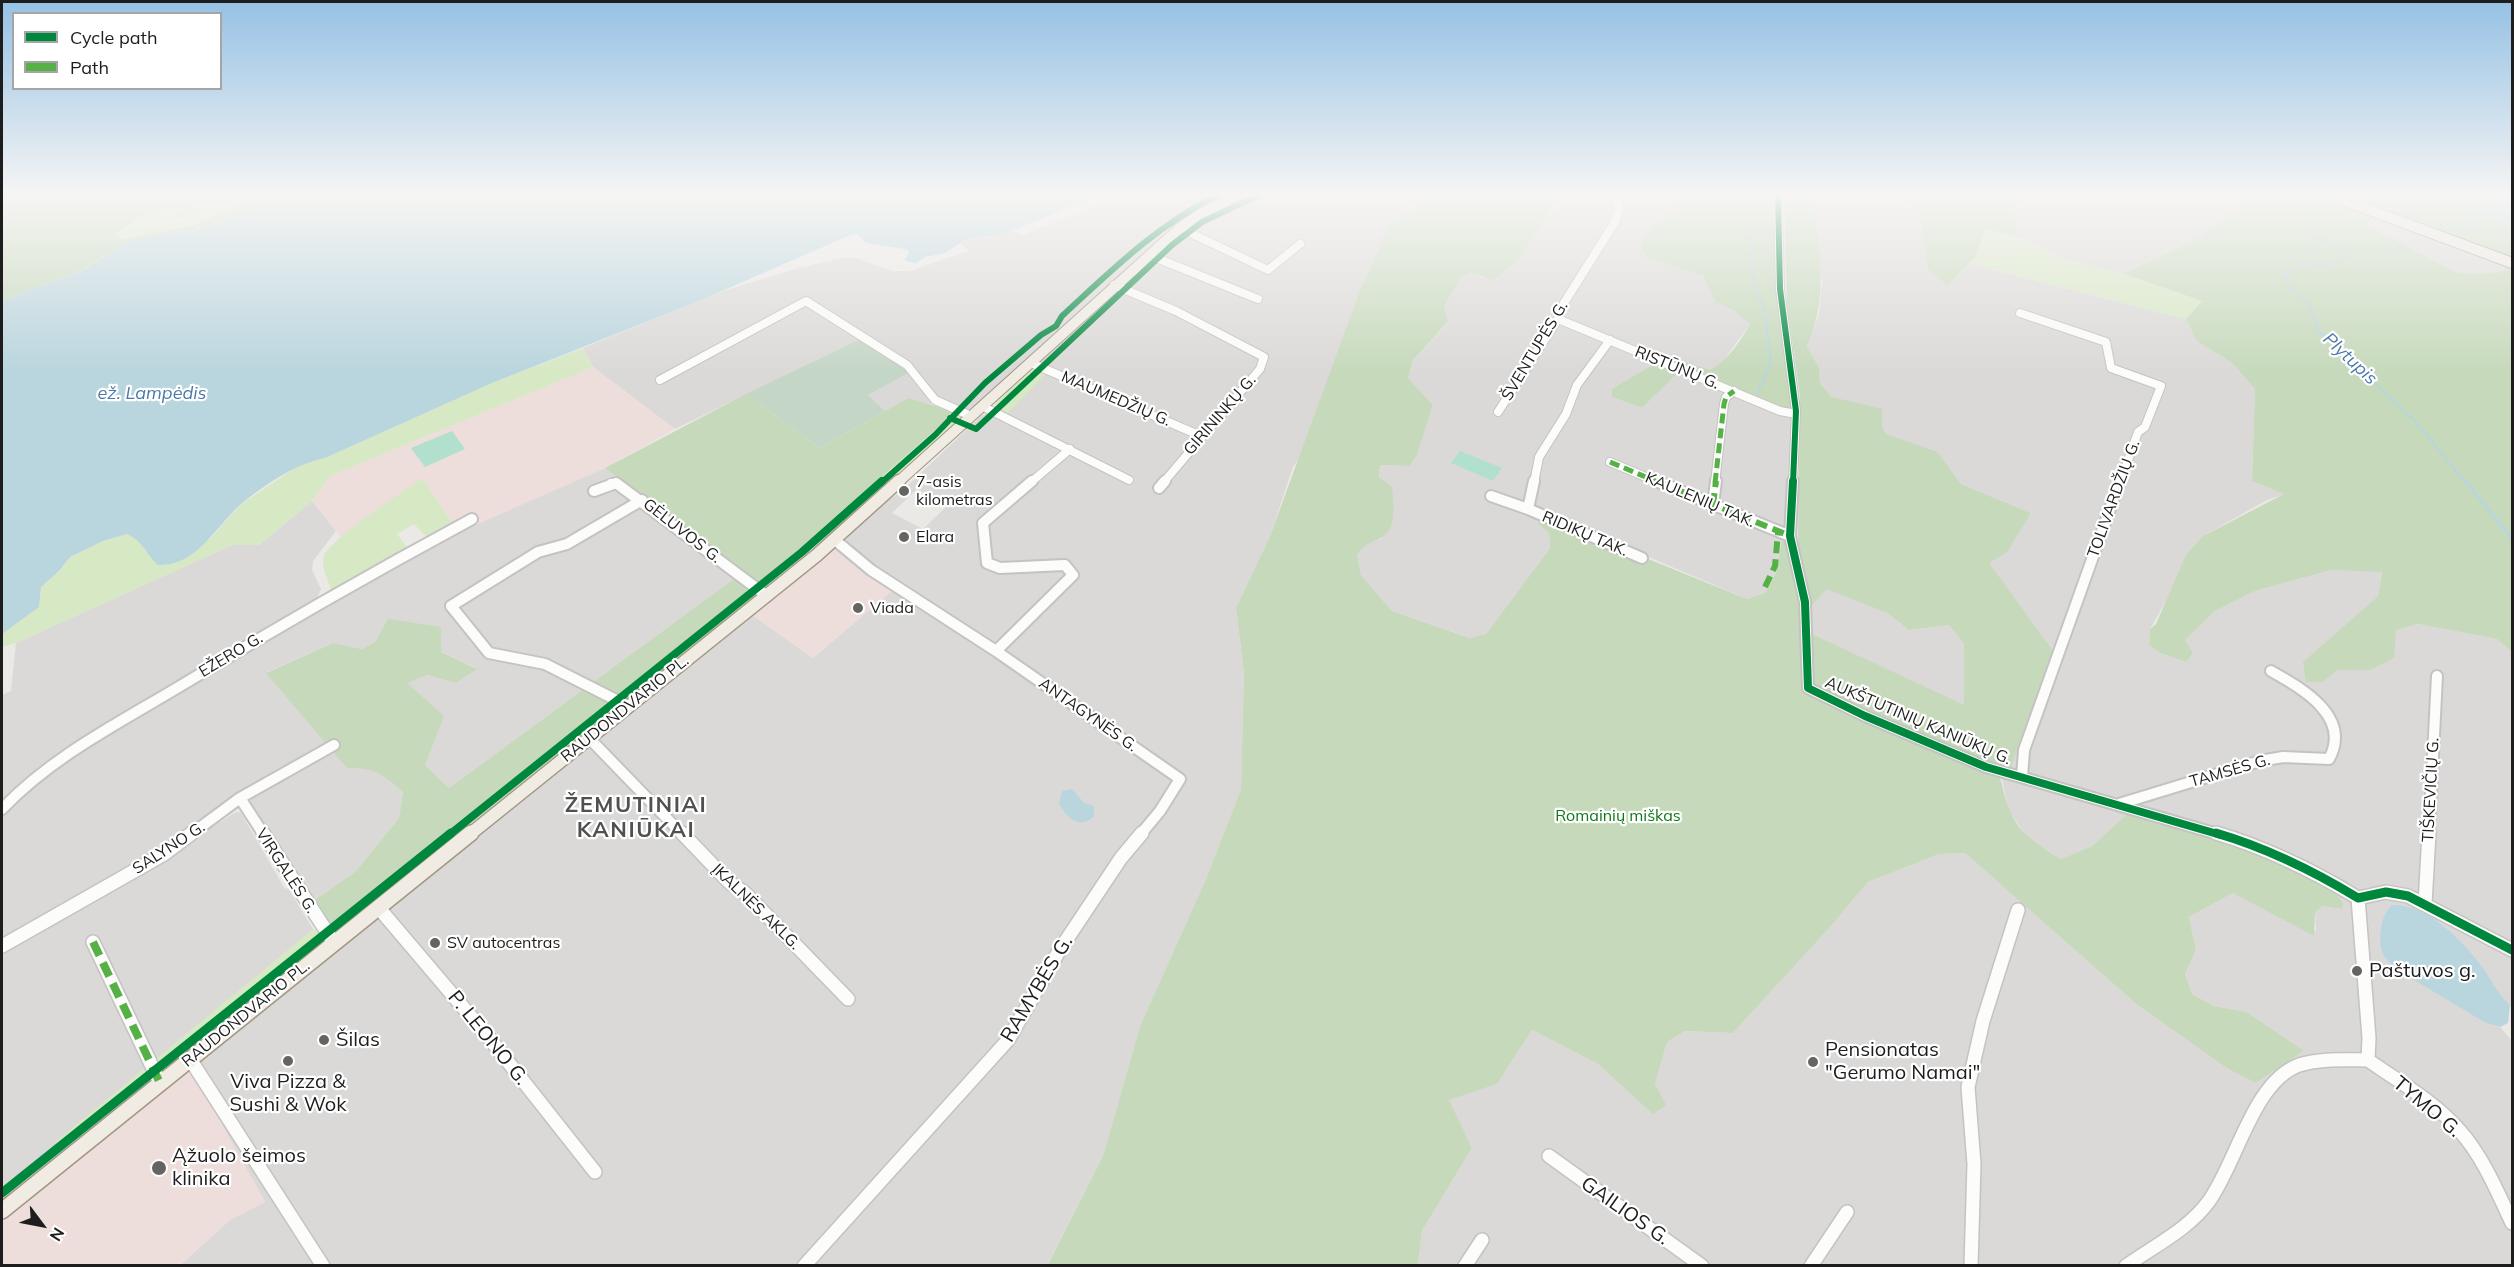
<!DOCTYPE html>
<meta charset="utf-8">
<style>
body{margin:0}
#map{position:relative;width:2514px;height:1267px;overflow:hidden;background:#ebe9e6;font-family:Mulish,sans-serif}
canvas{display:block}
.frame{position:absolute;inset:0;border:3px solid #1d1d1d;pointer-events:none}
.legend{position:absolute;left:12px;top:12px;width:210px;height:78px;box-sizing:border-box;background:#fff;border:2px solid #a5a5a5;margin:0;padding:8px 10px;list-style:none;font-size:18px;color:#1d1d1d}
.legend li{display:flex;align-items:center;gap:12px;height:30px}
.legend b{width:30px;border:2px solid #a5a5a5}
.north{position:absolute;left:12px;top:1195px;width:60px;height:60px;-webkit-text-stroke:4px #fff;paint-order:stroke;rotate:122deg;font-size:16px;font-weight:700;line-height:24px;text-align:center;color:#1d1d1d}
.north::after{content:'';display:block;margin:auto;width:21px;height:27px;background:#1d1d1d;clip-path:polygon(50% 0,100% 100%,50% 72%,0 100%)}
</style>
<div id="map">
<canvas width="2514" height="1267"></canvas>
<div class="frame"></div>
<ul class="legend">
<li><b style="height:8px;background:#00873e"></b>Cycle path</li>
<li><b style="height:8px;background:#55b145"></b>Path</li>
</ul>
<div class="north">N</div>
</div>
<script>
const c = document.querySelector('canvas').getContext('2d');
c.lineJoin = 'round';
function paint(path, color) { c.fillStyle = color; c.fill(path, 'evenodd'); }
function trace(path, color, width, dash) { c.strokeStyle = color; c.lineWidth = width; c.lineCap = dash ? 'butt' : 'round'; c.setLineDash(dash || []); c.stroke(path); }
function label(font, color, halo, rows, align = 'center') {
  c.font = font + ' Mulish,sans-serif'; c.lineWidth = 4.5; c.setLineDash([]); c.textBaseline = 'middle'; c.strokeStyle = halo; c.fillStyle = color; for (const [text, x, y, turn = 0] of rows) {
    c.save(); c.translate(x, y); c.rotate((+turn || 0) * Math.PI / 180); c.textAlign = isNaN(turn) ? turn : align; if (halo) c.strokeText(text, 0, 0); c.fillText(text, 0, 0); c.restore();
  }
}
paint(new Path2D(`
 M1120 196H1229L1207 206 1174 227 961 420 939 405 924 403 908 398 885 411 868 395 909 372 860 339 675 429 593 367 583 348 723 291 798 268 843 258H856L892 271H910L968 251 961 243 968 238 1000 235 1013 230 1023 235Z
 M1249 196H1427L1389 226 1303 453 1293 467 1270 536 1236 608 1244 673 1241 789 1206 879 1140 1026 1103 1156 1047 1265 179 1266 230 1220 265 1202 190 1068 752 615 813 658 901 583 850 549 846 541 849 534 871 513 903 490 981 416 987 413 1002 418 995 402 999 398 1032 370 1037 369 1041 360 1172 241 1216 211ZM917 489 947 506 923 529 892 513Z
 M1560 196H1677L1675 208 1669 214 1648 258 1703 276 1715 302 1733 310 1750 324 1721 364 1710 371 1675 359 1661 361 1612 397 1642 408 1679 372 1796 414 1790 536 1782 535 1776 573 1765 593 1747 599 1644 555 1549 533 1550 548 1512 599 1486 634 1471 638 1392 611 1361 575 1357 555 1365 543 1381 539 1388 531 1393 520 1394 501 1379 477 1380 465 1410 466 1417 455 1433 405 1408 378 1413 360 1448 323 1444 306 1462 277 1470 273 1484 278 1551 212Z
 M1816 196H1901L1920 216 1928 270 1947 286 1967 263 2186 319 2198 341 2232 363 2255 389 2252 481 2285 494 2267 500 2203 536 2150 629 2149 645 2160 653 2186 662 2185 640 2215 611 2255 591 2331 570 2382 571 2378 596 2304 662 2323 682 2338 670H2370L2396 630 2418 624 2497 639 2512 652V1007L2502 998 2470 953 2427 915 2486 1023 2500 1027 2512 1041V1265L1418 1266 1422 1231 1472 1148 1448 1100 1497 1084 1532 1030 1598 1064 1653 1113 1655 1084 1667 1042 1685 1031 1733 1033 1831 926 1868 882 1939 854 1965 853 2135 1003 2228 1069 2256 1083 2304 1051 2247 1012 2214 1006 2192 994 2185 974 2196 950 2189 917 2233 893 2316 931 2315 912 2323 906 2342 909 2128 813 2092 846 2061 859 2028 838 2009 811 1999 766 2054 652 1988 563 2031 513 1961 484 1938 452 1893 438 1886 434 1882 427 1846 401 1832 397 1820 383 1819 368 1807 346 1819 314 1822 282 1813 206Z
 M2022 196H2249L2252 198 2199 237 2124 274 2063 259 2018 237 2015 211Z
 M2382 210 2511 259 2501 272 2470 274 2455 272 2367 225Z
 M605 468 742 573 449 788 425 765 406 682 427 675 456 683 476 668 441 652 376 641 362 649 333 643 267 672 328 745 198 827 2 943V815L29 788 59 766 178 691 313 609 459 532Z
 M312 501 336 531 313 561 312 570 321 589 316 600 56 757 2 802V695L11 691 16 643 232 545H259Z
 M1827 588 1887 613 1909 630 1949 625 1964 644V706L1810 633 1805 611Z
 M333 750 347 768 365 767 384 774 403 792 399 818 356 871 312 902 246 800Z
 M236 812 241 813 285 889 288 888 313 929 323 937 321 941 2 1198V951L137 874Z`), '#dad9d7');
paint(new Path2D(`
 M593 367 675 429 605 468 459 532 422 478 341 537 312 501 330 476Z
 M840 545 898 586 812 658 752 615Z
 M190 1068 265 1202 230 1220 179 1265 2 1266V1222Z`), '#eddddb');
paint(new Path2D(`
 M199 196H254C216 213 159 245 117 237L116 234C132 222 158 205 178 211V220L193 215 200 208 193 206Z
 M1986 229 2018 237 2063 259 2124 274 2202 301 2186 319 1968 263 1976 256Z
 M583 348 593 367 330 476 312 501 259 545H232L16 643 2 647 3 631 39 607 41 587 59 571 70 557 103 541 127 534 139 539 146 552 210 539 240 505 304 462 325 458 492 383Z
 M1037 369 1048 372 1006 415 994 408 999 398 1032 370Z
 M956 412 963 417 873 499 865 491Z
 M422 478 454 525 429 539 414 524 397 534 409 550 332 592C329 582 320 566 324 556 330 539 403 492 422 478Z
 M313 929 323 937 321 941 59 1150 54 1143Z`), '#d7e8c4');
paint(new Path2D(`
 M2 196H199L193 206 200 208 198 213 173 220 178 211C158 205 131 222 116 234L117 237 124 239 194 225 254 196H267L224 222 210 226 131 240 82 270 2 301Z
 M1427 196H1560L1517 261 1494 280 1470 273 1462 277 1444 306 1448 322 1413 360 1408 378 1433 405 1417 455 1410 466 1380 465 1379 477 1392 487C1394 504 1398 531 1379 539 1367 544 1364 545 1357 555L1361 575 1392 611 1470 638 1486 634 1550 548 1549 533 1538 523 1542 516 1747 599 1765 593 1776 573 1782 539 1787 541 1800 603 1802 681 1807 692 1818 700 2000 777C2012 826 2018 832 2061 859L2092 846 2128 813 2268 856 2336 894 2343 903 2342 909 2323 906 2315 912 2314 936 2233 893 2189 917 2196 950 2185 974 2192 994 2214 1006 2247 1012 2304 1051 2256 1083 2228 1069 2135 1003 1965 853 1939 854 1868 882 1831 926 1733 1033 1685 1031 1667 1042 1655 1084 1666 1105 1653 1114 1598 1064 1532 1030 1497 1084 1449 1100 1472 1148 1422 1231 1418 1265 1047 1266 1103 1156 1140 1026 1206 879 1241 789 1244 673 1236 608 1270 536 1360 291 1389 226Z
 M1677 196H1772L1778 307 1793 412 1668 360 1675 359 1710 370C1728 360 1740 342 1750 324L1733 310 1715 302 1703 276 1648 258 1641 248 1643 237 1675 208Z
 M1784 196H1816L1813 206C1821 256 1828 298 1807 346L1819 368 1820 383 1832 397 1882 409V426L1886 434 1938 452 1961 484 2031 513 2007 552 1989 563 2054 652 2011 767 1999 766 1812 686 1810 633 1964 705V644L1949 625 1909 630 1887 613 1827 589 1809 608 1798 547 1800 396 1787 305Z
 M1901 196H2022L2015 211 2018 237 1986 229 1976 256 1947 286 1928 270 1920 216Z
 M2249 196H2465L2512 226V652L2497 639 2418 624 2396 630 2394 658 2370 670H2338L2323 682H2306L2303 662 2378 596 2382 572 2331 570 2255 591 2215 611 2185 640 2193 653 2186 662 2160 653 2149 645 2150 629 2156 624 2186 555 2203 536 2284 494 2252 481 2255 389 2232 363 2197 341 2186 319 2202 301 2124 274 2199 237 2251 198ZM2382 210 2511 259 2501 272 2470 274 2455 272 2367 225Z
 M1656 363 1679 372 1642 408 1612 397V389Z
 M746 394 820 448 908 398 956 412 865 491 873 499 766 586 756 584 605 468Z
 M735 578 757 596 338 929 328 925 312 902 356 871 399 818 403 792C385 775 373 767 347 768L266 673 333 643 362 649 376 641 388 619 441 627V652L477 669 456 683 427 675 407 683 444 716 425 765 449 788Z`), '#c6d9bb');
paint(new Path2D(`
 M860 339 910 372 868 395 885 411 820 448 746 394Z`), '#c4d6c5');
paint(new Path2D(`
 M452 431 465 449 425 467 411 448Z
 M1460 451 1502 468 1493 481 1451 463Z`), '#b1e1ce');
paint(new Path2D(`
 M267 196H1100L1000 235 968 238 945 253 925 257 916 263 905 261 909 252 905 249 866 243 857 234 848 236 699 301 492 383 325 458C295 464 266 484 241 504 217 525 196 567 158 565 146 554 143 541 127 534L103 541 70 557 59 571 41 587 39 607 2 634V301L83 270 131 240 210 226 224 222Z
 M2465 196H2512V226Z
 M1072 789 1084 803 1094 806V816C1081 830 1066 818 1059 803L1062 791Z
 M2392 905C2429 904 2465 943 2485 971 2493 983 2499 995 2510 1005L2508 1023 2500 1027 2486 1023 2394 968C2391 964 2387 960 2384 956 2377 943 2380 915 2392 905Z`), '#b9d5de');
trace(new Path2D(`
 M1745 196 1754 281 1765 313 1771 362 1757 394
 M2395 196C2401 201 2405 209 2412 214 2429 227 2459 232 2478 223L2474 214 2486 207
 M2340 203 2313 219 2311 235 2341 250 2346 259 2329 265 2301 263 2284 275 2292 290 2308 304 2319 331 2414 420 2466 483`), '#b9d5de', 2);
trace(new Path2D(`
 M2465 481 2512 539`), '#b9d5de', 3);
const minorFar2 = new Path2D(`
 M1778 196 1780 289 1796 411 1793 483
 M1180 228 1268 270 1300 244
 M1149 255 1258 299
 M1114 285 1176 311 1264 357 1260 369 1163 483
 M2020 313 2106 342 2111 368 2161 386 2145 427 2138 432 2120 483
 M1558 319 1780 411 1796 414
 M1031 363 1201 436
 M660 380 806 301 907 365 935 400 971 416
 M982 406 1129 480
 M1498 412 1558 319 1564 303 1615 222 1619 208 1614 196
 M1610 462 1660 483
 M611 483H616
 M1030 483 1070 449
 M1534 483 1539 457 1566 414 1577 385 1610 340
 M1715 483 1724 404 1726 397 1734 391`);
const minorFar1 = new Path2D(`
 M1656 481 1790 536
 M1793 481 1790 536 1805 602 1808 688 1865 716 1986 767 2221 835
 M1159 488 1165 481
 M594 491 616 483 767 596
 M1491 496 1528 509 1534 481
 M1713 505 1716 481
 M1528 509 1642 558
 M835 540 871 570 996 651 1180 779 1160 811 1140 835
 M996 651 1073 575 1065 565 1000 568 987 563 983 523 1032 481
 M628 706 545 664 489 653 451 606 538 552 567 544 642 500
 M589 738 683 835
 M2022 777 2024 750 2120 481
 M240 798 264 835
 M2119 804 2260 761 2283 757 2329 759C2352 717 2303 689 2271 671
 M2 809C52 757 115 725 177 688 274 629 372 573 472 519
 M190 835 240 798 334 745
 M2429 835 2437 676`);
const minor = new Path2D(`
 M263 833 334 943
 M682 833 729 882 745 893 848 999
 M2216 833C2267 848 2312 870 2358 898L2386 892 2408 896 2512 950
 M2425 904 2429 833
 M378 907 490 1039 595 1172
 M93 942 160 1083
 M2 946 164 854 192 833
 M190 1059 323 1266
 M2368 1060C2399 1082 2434 1101 2460 1131 2483 1157 2497 1191 2512 1223
 M1549 1156 1702 1266
 M804 1266 1008 1040 1059 951 1121 858 1142 833
 M1465 1266 1482 1240
 M1811 1266 1847 1212
 M1971 1266 1974 1164 1968 1087 1983 1021 2018 910
 M2126 1266C2154 1246 2189 1229 2209 1201 2237 1162 2253 1082 2299 1065 2322 1058 2345 1060 2368 1060L2369 1038 2358 898`);
const majorFar2 = new Path2D(`
 M2332 196 2512 263
 M897 483 1180 228 1202 213 1237 196`);
const majorFar1 = new Path2D(`
 M469 835 817 555 899 481`);
const major = new Path2D(`
 M2 1211 471 833`);
trace(minorFar2, '#c4c3c2', 10);
trace(minorFar1, '#c4c3c2', 14);
trace(minor, '#c4c3c2', 16);
trace(majorFar2, '#a19783', 12);
trace(majorFar1, '#a19783', 15);
trace(major, '#a19783', 18);
trace(minorFar2, '#fcfcfb', 8);
trace(minorFar1, '#fcfcfb', 10);
trace(minor, '#fcfcfb', 13);
trace(majorFar2, '#f0ebe3', 10);
trace(majorFar1, '#f0ebe3', 12);
trace(major, '#f0ebe3', 15);
trace(new Path2D(`
 M1610 462 1660 483
 M1715 483 1724 404 1726 397 1734 391`), '#55b145', 5, [10, 5]);
trace(new Path2D(`
 M1656 481 1790 536
 M1713 505 1716 481
 M1765 587 1775 566 1778 533`), '#55b145', 6, [12, 6]);
trace(new Path2D(`
 M93 942 160 1083`), '#55b145', 8, [15, 8]);
trace(new Path2D(`
 M1778 196 1780 289 1796 411 1793 483
 M950 418 976 429 1172 245 1202 222 1257 196
 M881 483 935 435 985 383 1041 335 1056 326 1062 316C1111 271 1156 226 1216 196`), '#00873e', 6);
trace(new Path2D(`
 M1793 481 1790 536 1805 602 1808 688 1865 716 1986 767 2221 835
 M449 835 802 552 882 481`), '#00873e', 8);
trace(new Path2D(`
 M2216 833C2267 848 2312 870 2358 898L2386 892 2408 896 2512 950
 M2 1193 451 833`), '#00873e', 9);
const sky = c.createLinearGradient(0, 0, 0, 374);
sky.addColorStop(0, '#95c1e4');
sky.addColorStop(0.52, '#f6f5f4');
sky.addColorStop(1, '#f6f5f400');
c.fillStyle = sky;
c.fillRect(0, 0, 2514, 374);
for (const [x, y, r, color] of [
 [904,491,6,"#656463"],
 [904,537,6,"#656463"],
 [858,608,6,"#656463"],
 [435,943,6,"#656463"],
 [2357,971,6,"#656463"],
 [324,1040,6,"#656463"],
 [288,1061,6,"#656463"],
 [1813,1062,6,"#656463"],
 [159,1168,8,"#656463"]
]) { const dot = new Path2D(); dot.arc(x, y, r, 0, 2 * Math.PI); c.fillStyle = color; c.fill(dot); trace(dot, '#fff', 2); }
label('16px', '#1d1d1d', '#fff', [
 ["ŠVENTUPĖS G.",1535,351,-59],
 ["RISTŪNŲ G.",1677,368,22],
 ["MAUMEDŽIŲ G.",1116,399,23],
 ["GIRININKŲ G.",1220,415,-49],
 ["TOLIVARDŽIŲ G.",2114,499,-70],
 ["KAULENIŲ TAK.",1700,500,23],
 ["GĖLUVOS G.",682,531,38],
 ["RIDIKŲ TAK.",1585,534,23],
 ["EŽERO G.",231,655,-31],
 ["RAUDONDVARIO PL.",625,709,-39],
 ["ANTAGYNĖS G.",1088,715,35],
 ["AUKŠTUTINIŲ KANIŪKŲ G.",1918,721,23],
 ["TAMSĖS G.",2230,771,-16],
 ["TIŠKEVIČIŲ G.",2431,790,-87],
 ["SALYNO G.",169,848,-33],
 ["VIRGALĖS G.",286,871,57],
 ["ĮKALNĖS AKLG.",756,907,44],
 ["RAUDONDVARIO PL.",246,1014,-39]
]);
label('16px', '#1d1d1d', '#fff', [
 ["7-asis",916,482],
 ["kilometras",916,500],
 ["Elara",916,537],
 ["Viada",870,608],
 ["SV autocentras",447,943]
], 'left');
label('16px', '#0e7819', '#fff', [
 ["Romainių miškas",1618,816]
]);
label('italic 18px', '#4c79aa', '#fff', [
 ["Plytupis",2350,359,43],
 ["ež. Lampėdis",152,394]
]);
label('20px', '#1d1d1d', '#fff', [
 ["Paštuvos g.",2369,971],
 ["Šilas",336,1040],
 ["Pensionatas",1825,1050],
 ["\"Gerumo Namai\"",1825,1073],
 ["Viva Pizza &",288,1082,"center"],
 ["Sushi & Wok",288,1105,"center"],
 ["Ąžuolo šeimos",172,1156],
 ["klinika",172,1179]
], 'left');
label('20px', '#1d1d1d', '#fff', [
 ["RAMYBĖS G.",1037,989,-59],
 ["P. LEONO G.",488,1038,51],
 ["TYMO G.",2427,1107,40],
 ["GAILIOS G.",1625,1211,35]
]);
c.letterSpacing = '1.5px';
label('bold 22px', '#505050', '#fff', [
 ["ŽEMUTINIAI",636,805],
 ["KANIŪKAI",636,830]
]);
c.letterSpacing = '0px';
</script>
